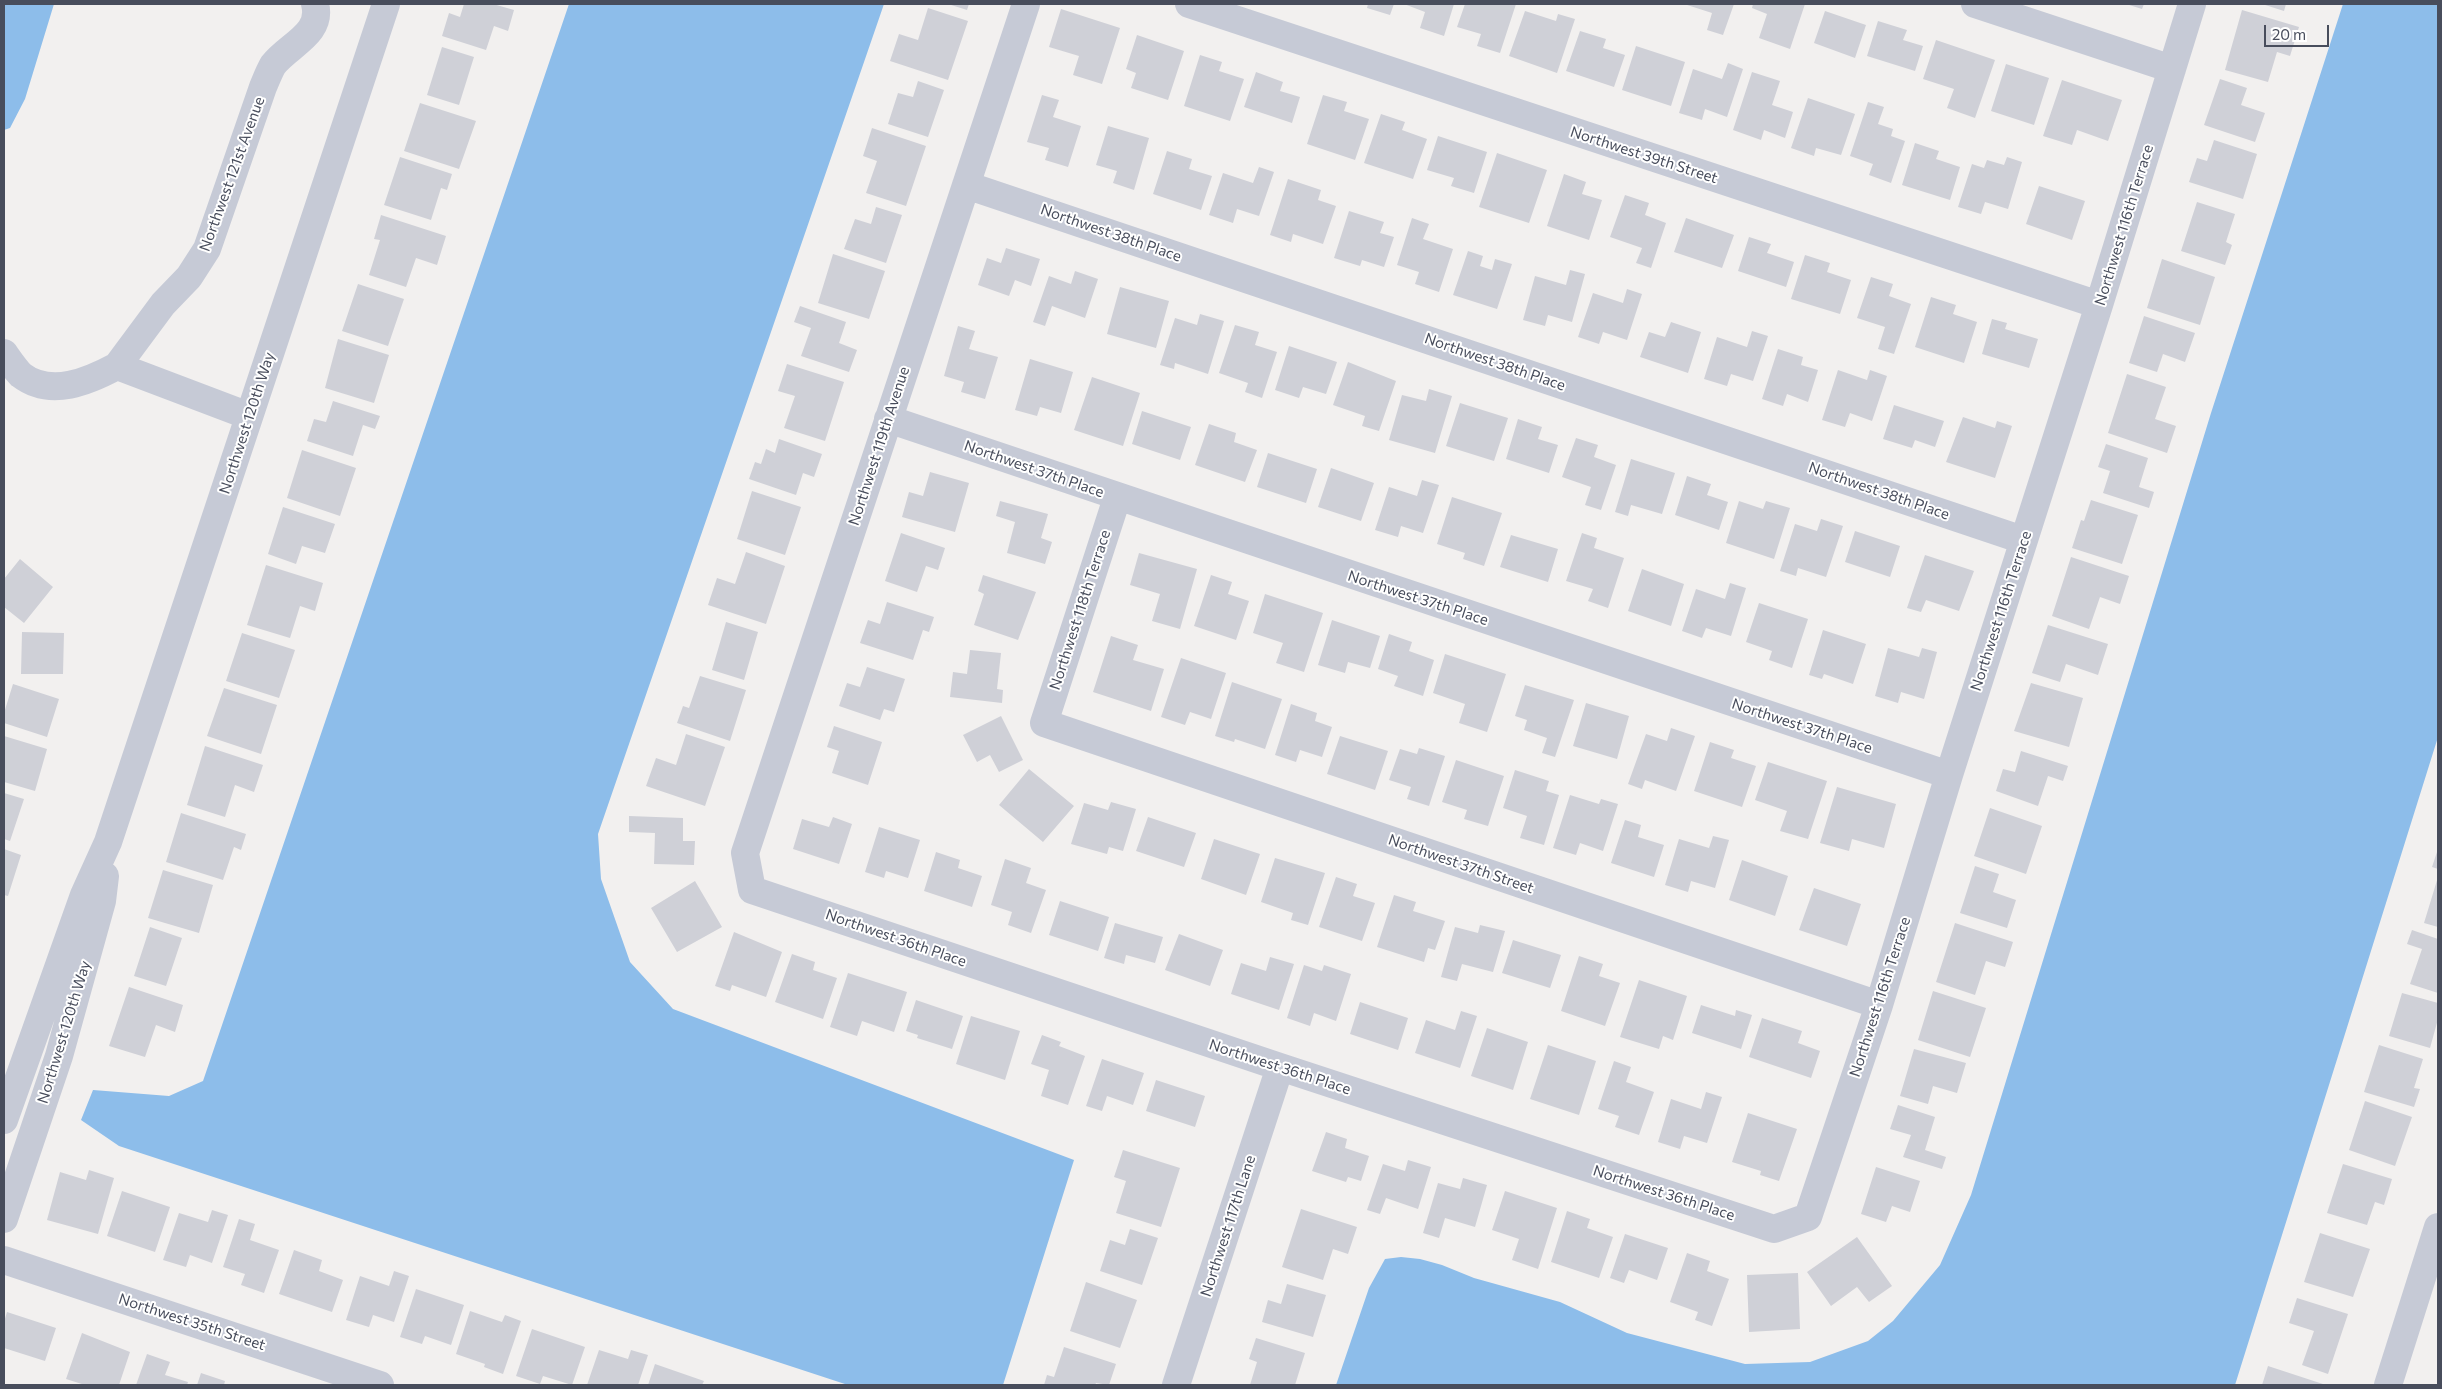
<!DOCTYPE html>
<style>
body{margin:0}
#map{position:relative;width:2442px;height:1389px;overflow:hidden;background:#f2f0ef;font-family:Commissioner,sans-serif}
canvas{display:block}
.frame{position:absolute;inset:0;border:5px solid #484d5c;pointer-events:none}
.scale{position:absolute;left:2264px;top:25px;width:65px;height:22px;box-sizing:border-box;border:2px solid #484d5c;border-top:0;padding-left:6px;font-size:15px;line-height:18px;white-space:nowrap;color:#484d5c;-webkit-text-stroke:4px #fff;paint-order:stroke}
</style>
<div id="map">
<canvas width="2442" height="1389"></canvas>
<div class="frame"></div>
<div class="scale">20 m</div>
</div>
<script>
const c = document.querySelector('canvas').getContext('2d');
c.lineJoin = 'round';
function paint(path, color) { c.fillStyle = color; c.fill(path, 'evenodd'); }
function trace(path, color, width, dash) { c.strokeStyle = color; c.lineWidth = width; c.lineCap = dash ? 'butt' : 'round'; c.setLineDash(dash || []); c.stroke(path); }
function label(font, color, halo, rows, align = 'center') {
  c.font = font + ' Commissioner,sans-serif'; c.lineWidth = 4; c.setLineDash([]); c.textBaseline = 'middle'; c.strokeStyle = halo; c.fillStyle = color; for (const [text, x, y, turn = 0] of rows) {
    c.save(); c.translate(x, y); c.rotate((+turn || 0) * Math.PI / 180); c.textAlign = isNaN(turn) ? turn : align; if (halo) c.strokeText(text, 0, 0); c.fillText(text, 0, 0); c.restore();
  }
}
paint(new Path2D(`
 M4 4H54L25 99 10 128 4 130Z
 M569 4H884L598 834 601 879 630 962 673 1009 1074 1160 1003 1385H848L119 1146 81 1120 93 1090 169 1096 203 1081Z
 M2343 4H2438V737L2235 1385H1336L1369 1288 1385 1259 1401 1257 1420 1259 1442 1265 1474 1278 1560 1302 1627 1333 1745 1364 1810 1362 1868 1341 1893 1321 1940 1265 1971 1195 2211 413Z`), '#8dbdea');
paint(new Path2D(`
 M464 4H493L514 10 508 31 494 26 486 50 442 36 449 13 460 17Z
 M948 4H969L967 10Z
 M1368 4H1394L1390 15 1367 8Z
 M1404 4H1454L1444 36 1420 28 1425 12Z
 M1465 4H1516L1500 53 1477 46 1481 34 1457 27Z
 M1684 4H1734L1723 35 1707 30 1712 13Z
 M1753 4H1805L1790 49 1759 38 1767 14 1752 8Z
 M2126 4H2144L2142 9Z
 M2262 4H2286L2284 11Z
 M928 8 968 21 948 80 890 61 899 34 918 40Z
 M1061 9 1120 28 1102 84 1073 75 1079 56 1049 47Z
 M2242 10 2299 27 2290 56 2277 52 2268 82 2225 70Z
 M1525 11 1556 21 1558 14 1575 19 1557 73 1509 56Z
 M1825 11 1866 25 1855 58 1814 43Z
 M1878 21 1907 30 1903 40 1923 46 1915 71 1867 56Z
 M1580 31 1606 39 1603 48 1625 55 1614 87 1566 71Z
 M1137 35 1184 51 1168 100 1131 88 1136 73 1126 69Z
 M1936 40 1995 60 1975 118 1947 108 1954 89 1923 79Z
 M1636 46 1685 62 1671 106 1622 90Z
 M442 47 474 57 459 105 427 95Z
 M1200 55 1222 62 1219 71 1244 79 1230 121 1184 106Z
 M1728 63 1743 69 1727 117 1705 109 1702 120 1679 113 1693 69 1722 79Z
 M2006 64 2049 78 2034 125 1991 111Z
 M1256 72 1283 82 1280 91 1300 97 1292 123 1244 107Z
 M1752 72 1780 81 1772 105 1793 112 1785 138 1764 130 1761 140 1733 130Z
 M2220 79 2247 88 2241 105 2265 113 2255 142 2204 125Z
 M2062 80 2122 100 2108 141 2077 130 2072 145 2043 136Z
 M918 81 944 90 928 137 888 124 898 93 913 97Z
 M1042 95 1059 100 1053 117 1081 126 1068 167 1045 160 1049 148 1027 142Z
 M1323 95 1347 102 1344 111 1369 119 1355 160 1307 144Z
 M1808 98 1855 114 1841 155 1816 148 1814 156 1791 148Z
 M1868 102 1884 107 1878 124 1893 129 1891 136 1905 141 1891 183 1869 175 1873 164 1850 156Z
 M420 103 476 121 459 169 404 151Z
 M1381 114 1405 122 1402 130 1427 139 1413 179 1364 163Z
 M1108 126 1149 138 1134 190 1113 183 1117 171 1096 165Z
 M872 128 926 146 906 206 866 193 877 161 863 156Z
 M1438 136 1487 152 1474 193 1451 186 1454 178 1427 170Z
 M2214 140 2257 154 2243 199 2189 182 2197 158 2207 161Z
 M1915 143 1939 151 1936 159 1960 167 1950 200 1902 185Z
 M1167 151 1192 159 1189 169 1212 176 1201 210 1153 194Z
 M1497 153 1547 170 1529 223 1479 207Z
 M400 157 452 174 447 190 441 188 431 220 384 205Z
 M2007 157 2022 162 2008 209 1985 202 1981 214 1958 207 1972 164 1984 168 1987 160 2004 165Z
 M1259 167 1274 172 1259 216 1237 209 1233 223 1209 215 1223 173 1253 183Z
 M1564 174 1586 182 1582 194 1602 200 1589 240 1547 226Z
 M1288 179 1321 190 1318 200 1336 206 1323 244 1293 234 1291 242 1270 235Z
 M2039 186 2085 201 2072 240 2026 224Z
 M1625 195 1649 203 1645 215 1666 223 1651 268 1636 263 1642 248 1610 237Z
 M2197 202 2235 214 2226 242 2232 245 2225 265 2181 251Z
 M876 207 902 215 886 263 844 249 855 219 871 224Z
 M1349 211 1384 222 1380 233 1394 237 1384 267 1362 260 1360 266 1334 258Z
 M381 215 446 236 437 265 416 258 406 287 369 275 380 240 374 239Z
 M1412 218 1429 224 1423 239 1453 249 1439 292 1415 284 1419 272 1397 265Z
 M1686 218 1734 235 1722 268 1674 252Z
 M1749 237 1771 244 1767 253 1794 262 1786 287 1738 271Z
 M1006 248 1040 259 1031 286 1015 280 1009 296 978 285 987 258 1001 263Z
 M1468 251 1483 256 1480 266 1492 270 1495 259 1512 264 1497 309 1453 295Z
 M833 254 885 271 869 319 818 303Z
 M1805 255 1830 263 1827 272 1851 280 1840 314 1791 299Z
 M2162 259 2215 277 2200 325 2147 308Z
 M1570 270 1585 274 1572 322 1548 315 1545 326 1523 320 1535 276 1566 285Z
 M1075 271 1098 279 1085 318 1052 306 1045 326 1033 322 1049 276 1071 284Z
 M1871 277 1893 284 1889 296 1911 304 1894 354 1878 349 1885 327 1857 318Z
 M358 284 404 299 388 346 342 331Z
 M1120 287 1169 301 1156 348 1107 334Z
 M1627 289 1642 294 1627 340 1603 332 1599 344 1578 337 1593 293 1623 303Z
 M1931 297 1956 305 1953 314 1977 322 1964 363 1915 347Z
 M800 306 846 322 839 343 857 350 849 372 801 356 811 328 794 322Z
 M1200 314 1224 321 1208 374 1175 363 1174 369 1160 365 1175 318 1197 325Z
 M2144 316 2195 333 2185 362 2163 354 2157 372 2129 363Z
 M1992 319 2007 323 2005 329 2038 339 2029 368 1982 354Z
 M1671 322 1701 332 1688 373 1640 357 1649 332 1665 337Z
 M1235 325 1259 332 1255 345 1277 352 1262 398 1245 392 1248 383 1219 373Z
 M958 326 975 331 969 349 998 357 985 399 961 392 964 382 944 376Z
 M1752 331 1768 336 1753 381 1731 374 1727 386 1704 379 1717 337 1747 347Z
 M338 339 389 355 374 403 325 388Z
 M1289 346 1337 362 1326 394 1303 387 1299 398 1275 390Z
 M1778 349 1803 357 1801 365 1818 370 1808 402 1787 394 1783 406 1762 399Z
 M1030 359 1073 372 1061 413 1040 407 1037 416 1015 410Z
 M1348 362 1396 381 1379 431 1362 426 1365 416 1333 405Z
 M787 364 844 382 825 441 784 428 795 396 778 391Z
 M1838 370 1867 380 1870 370 1887 376 1872 421 1850 413 1845 427 1822 420Z
 M2127 374 2166 387 2155 419 2176 426 2167 453 2108 433Z
 M1092 377 1140 393 1123 446 1074 430Z
 M1429 389 1452 396 1435 453 1389 440 1402 395 1426 401Z
 M333 401 380 416 375 429 363 425 353 456 307 441 314 419 326 422Z
 M1460 403 1508 418 1494 461 1446 446Z
 M1894 405 1944 421 1935 447 1915 440 1912 448 1883 439Z
 M1142 411 1191 427 1180 460 1132 444Z
 M1963 417 1995 428 1997 421 2012 426 1995 478 1946 462Z
 M1518 419 1542 427 1538 439 1558 445 1549 473 1506 459Z
 M1209 424 1236 433 1234 442 1257 450 1245 482 1195 465Z
 M1576 438 1598 445 1594 457 1616 465 1601 510 1585 505 1591 487 1562 477Z
 M779 439 822 454 814 477 803 473 796 495 749 479 755 462 761 464 766 449 775 453Z
 M2106 444 2148 458 2139 487 2154 492 2149 508 2103 493 2110 471 2098 467Z
 M302 450 356 468 340 516 287 498Z
 M1268 453 1317 469 1306 503 1257 487Z
 M1631 459 1675 473 1662 514 1631 505 1628 516 1615 512Z
 M1331 468 1374 483 1361 521 1318 507Z
 M930 472 969 483 955 532 902 517 909 492 923 496Z
 M1687 476 1711 484 1707 495 1728 502 1719 530 1675 515Z
 M1422 480 1439 485 1423 533 1401 526 1398 537 1375 530 1389 487 1417 496Z
 M752 491 801 507 785 555 737 539Z
 M1452 497 1502 513 1484 566 1463 559 1465 553 1437 544Z
 M2091 500 2138 515 2122 564 2072 548 2081 520 2084 521Z
 M1000 501 1048 514 1041 538 1052 542 1045 564 1007 553 1015 522 996 516Z
 M1739 501 1763 509 1766 501 1790 508 1774 559 1726 543Z
 M283 507 335 524 325 553 302 546 296 564 268 554Z
 M1821 519 1843 526 1826 577 1798 568 1796 576 1780 571 1795 524 1817 531Z
 M1855 531 1900 546 1890 577 1845 562Z
 M901 533 945 548 938 570 926 566 917 592 885 581Z
 M1582 533 1597 538 1594 548 1624 558 1608 608 1588 601 1593 589 1566 581Z
 M1511 535 1558 549 1548 582 1500 567Z
 M746 552 785 566 766 624 708 605 717 578 735 584Z
 M1139 553 1197 569 1180 629 1152 621 1160 594 1130 585Z
 M1925 555 1974 571 1959 611 1926 600 1921 612 1907 608Z
 M2071 557 2129 576 2120 604 2100 597 2089 629 2052 616Z
 M20 559 53 587 24 623 4 607V579Z
 M266 565 323 583 315 611 300 606 290 638 247 625Z
 M1642 569 1684 584 1671 626 1628 611Z
 M983 575 1036 592 1018 640 974 625 984 594 978 591Z
 M1211 575 1232 582 1228 594 1249 601 1236 640 1194 626Z
 M1730 583 1746 588 1731 636 1706 628 1702 638 1682 631 1696 589 1725 599Z
 M1265 594 1323 613 1304 672 1276 663 1283 643 1253 633Z
 M887 602 934 617 929 632 923 630 913 660 860 643 868 620 880 624Z
 M1759 603 1808 619 1792 668 1769 660 1772 651 1746 642Z
 M1332 620 1380 636 1370 668 1348 662 1345 673 1318 665Z
 M726 622 758 632 744 680 712 670Z
 M2048 625 2108 644 2098 675 2066 664 2060 682 2032 673Z
 M1823 630 1866 644 1853 684 1824 674 1822 679 1809 675Z
 M22 632 64 633 63 674H21Z
 M242 633 295 650 279 698 226 681Z
 M1389 634 1412 642 1409 651 1434 660 1423 696 1394 686 1398 676 1378 669Z
 M1111 636 1138 645 1133 660 1164 669 1151 711 1093 692Z
 M1888 648 1919 657 1922 648 1937 652 1924 699 1901 692 1898 703 1875 696Z
 M970 650 1001 653 997 689 1003 690 1002 703 950 697 953 672 967 674Z
 M1445 654 1506 674 1487 732 1459 723 1465 704 1433 693Z
 M1181 658 1226 673 1211 719 1190 712 1185 725 1161 717Z
 M867 667 905 679 894 712 884 709 880 720 839 706 847 683 860 687Z
 M700 676 746 690 730 741 677 723 683 706 689 708Z
 M1232 682 1282 699 1265 749 1235 739 1234 742 1215 736Z
 M2031 683 2083 698 2069 747 2014 731Z
 M13 684 59 699 47 737 4 723V713Z
 M1525 685 1574 700 1555 757 1542 753 1547 738 1524 730 1527 720 1515 716Z
 M224 688 277 705 261 754 207 736Z
 M1586 703 1629 716 1617 759 1573 746Z
 M1291 704 1317 713 1315 721 1332 727 1322 757 1300 750 1296 762 1275 755Z
 M1001 716 1023 760 999 772 990 755 977 762 963 735Z
 M834 726 882 742 868 785 832 773 839 751 827 747Z
 M1671 728 1695 736 1676 791 1645 780 1642 789 1628 784 1646 734 1667 741Z
 M686 734 725 747 705 806 646 786 656 758 676 765Z
 M4 736 47 749 35 791 4 782Z
 M1340 736 1388 751 1375 790 1327 774Z
 M1710 742 1734 750 1731 758 1756 766 1742 807 1694 791Z
 M205 746 263 765 254 792 235 785 225 817 187 805Z
 M1419 748 1445 756 1429 806 1407 799 1411 787 1389 780 1400 749 1417 754Z
 M2021 751 2068 766 2063 781 2048 776 2038 806 1996 791 2003 769 2015 772Z
 M1456 760 1504 776 1488 826 1464 819 1467 810 1442 802Z
 M1768 762 1827 781 1808 839 1780 831 1787 811 1755 800Z
 M1029 769 1074 806 1043 842 999 805Z
 M1515 770 1549 781 1546 791 1559 795 1544 845 1520 838 1527 816 1503 808Z
 M1837 787 1896 804 1884 848 1852 839 1849 851 1820 843Z
 M4 793 24 799 10 841 4 839Z
 M1570 795 1599 804 1601 799 1618 804 1603 851 1580 843 1576 855 1553 848Z
 M1111 802 1136 809 1123 851 1109 847 1107 854 1071 844 1084 803 1108 810Z
 M1990 808 2042 826 2026 874 1974 856Z
 M181 813 246 834 241 850 234 847 223 880 166 862Z
 M629 816 683 818V841H695L694 865 654 864 655 833 629 832Z
 M833 817 852 824 839 864 793 849 802 819 829 827Z
 M1148 817 1196 833 1184 867 1136 851Z
 M1625 820 1641 825 1638 837 1664 845 1654 877 1611 863Z
 M879 827 920 840 908 878 886 871 884 878 865 872Z
 M1713 836 1729 840 1715 888 1691 881 1688 892 1665 885 1679 839 1709 848Z
 M1214 839 1260 854 1246 895 1201 879Z
 M4 849 21 855 8 896 4 895Z
 M2438 849V869L2432 867Z
 M936 852 960 860 958 868 982 876 972 907 924 891Z
 M1275 858 1325 873 1308 925 1291 920 1293 913 1261 902Z
 M1005 859 1031 868 1026 883 1046 890 1031 933 1008 925 1012 912 991 905Z
 M1742 860 1788 876 1775 916 1729 900Z
 M1975 866 1999 874 1993 892 2016 900 2007 928 1960 913Z
 M163 870 213 885 199 933 148 918Z
 M1336 877 1357 884 1353 896 1375 903 1362 941 1319 927Z
 M2438 877V927L2424 923Z
 M695 881 722 927 677 952 651 908Z
 M1814 888 1861 904 1847 946 1799 930Z
 M1394 895 1416 902 1413 911 1445 921 1435 950 1428 948 1424 962 1377 947Z
 M1060 901 1109 917 1098 951 1049 935Z
 M1115 923 1163 937 1155 963 1126 955 1124 964 1104 958Z
 M1955 923 2013 942 2005 967 1986 961 1975 995 1936 982Z
 M1480 925 1505 931 1493 972 1462 964 1457 981 1441 977 1455 927 1478 933Z
 M150 927 182 938 166 986 134 976Z
 M2412 930 2438 939V993L2410 984 2422 949 2407 944Z
 M734 932 782 952 766 997 732 985 730 991 715 986Z
 M1179 934 1223 950 1210 986 1165 970Z
 M1513 940 1561 955 1550 988 1502 973Z
 M792 954 815 962 813 970 837 978 823 1019 775 1002Z
 M1579 956 1603 964 1599 976 1620 983 1605 1026 1561 1011Z
 M1270 957 1294 964 1279 1010 1231 994 1241 963 1266 971Z
 M1304 965 1322 971 1324 965 1351 974 1336 1021 1314 1013 1310 1026 1287 1018Z
 M848 973 907 992 894 1032 862 1021 857 1036 830 1027Z
 M1639 980 1687 996 1673 1040 1663 1036 1659 1049 1620 1037Z
 M129 987 183 1005 175 1032 156 1025 145 1057 109 1046Z
 M1933 991 1986 1008 1970 1057 1918 1040Z
 M2402 993 2438 1003V1019L2430 1048 2389 1036Z
 M916 1000 963 1016 952 1049 917 1038 918 1035 906 1031Z
 M1360 1002 1408 1018 1398 1050 1350 1034Z
 M1701 1005 1735 1016 1736 1010 1752 1015 1741 1049 1692 1033Z
 M1461 1011 1477 1016 1460 1068 1415 1053 1426 1020 1455 1030Z
 M971 1016 1020 1031 1005 1080 956 1064Z
 M1762 1018 1802 1031 1798 1043 1820 1051 1811 1078 1749 1057Z
 M1487 1028 1528 1042 1513 1090 1471 1076Z
 M1042 1035 1061 1042 1059 1046 1085 1056 1068 1105 1041 1096 1049 1070 1031 1064Z
 M1548 1045 1596 1061 1579 1115 1530 1099Z
 M2379 1045 2423 1059 2414 1088 2420 1089 2414 1107 2364 1092Z
 M1914 1049 1966 1063 1957 1093 1933 1086 1928 1104 1900 1096Z
 M1102 1059 1144 1073 1133 1105 1107 1096 1102 1111 1086 1106Z
 M1614 1061 1631 1067 1626 1082 1654 1092 1639 1135 1615 1127 1619 1116 1598 1109Z
 M1156 1080 1205 1096 1195 1127 1146 1111Z
 M1706 1092 1722 1097 1707 1143 1684 1136 1680 1149 1658 1142 1671 1099 1701 1109Z
 M2365 1101 2412 1117 2395 1166 2349 1150Z
 M1898 1105 1935 1117 1925 1150 1946 1157 1942 1169 1903 1157 1911 1135 1890 1129Z
 M1748 1113 1797 1129 1779 1181 1760 1175 1761 1171 1732 1162Z
 M1326 1132 1347 1139 1345 1148 1369 1156 1361 1181 1348 1177 1346 1182 1312 1171Z
 M1123 1150 1180 1168 1161 1227 1116 1213 1126 1181 1114 1177Z
 M1408 1160 1431 1167 1418 1209 1386 1198 1380 1214 1367 1210 1383 1164 1405 1171Z
 M2343 1164 2392 1179 2384 1205 2375 1202 2367 1225 2327 1213Z
 M1876 1167 1920 1181 1910 1212 1892 1206 1886 1222 1861 1214Z
 M89 1170 114 1178 98 1234 47 1220 60 1172 86 1180Z
 M1463 1178 1487 1185 1475 1227 1445 1218 1439 1238 1423 1233 1438 1183 1460 1189Z
 M122 1191 170 1207 155 1252 107 1236Z
 M1505 1191 1557 1208 1538 1269 1512 1260 1519 1239 1492 1230Z
 M1301 1209 1357 1227 1348 1254 1333 1249 1323 1280 1282 1267Z
 M212 1210 228 1215 212 1263 190 1255 186 1267 163 1260 179 1213 208 1222Z
 M1567 1211 1590 1219 1587 1228 1613 1237 1599 1278 1551 1262Z
 M239 1219 255 1224 250 1240 279 1250 264 1293 241 1285 245 1274 223 1267Z
 M1130 1229 1158 1238 1142 1285 1100 1271 1110 1240 1125 1245Z
 M2320 1233 2370 1249 2353 1297 2304 1282Z
 M1625 1234 1668 1248 1657 1280 1629 1270 1624 1283 1610 1278Z
 M1857 1237 1892 1286 1869 1302 1857 1287 1831 1306 1807 1272Z
 M294 1250 322 1260 319 1271 343 1280 332 1312 279 1294Z
 M1687 1253 1710 1261 1707 1271 1729 1279 1712 1326 1695 1320 1698 1312 1670 1302Z
 M394 1271 409 1276 394 1322 373 1315 369 1327 346 1320 360 1276 389 1286Z
 M1798 1273 1800 1329 1749 1332 1747 1275Z
 M1086 1282 1137 1300 1120 1348 1070 1331Z
 M1287 1284 1326 1295 1313 1337 1262 1322 1268 1300 1281 1304Z
 M416 1289 464 1305 451 1345 425 1336 422 1344 400 1337Z
 M2297 1298 2348 1314 2328 1374 2302 1365 2314 1331 2289 1323Z
 M470 1311 502 1322 505 1315 521 1321 503 1374 484 1367 485 1364 456 1354Z
 M7 1312 56 1328 45 1361 4 1348V1322Z
 M532 1329 585 1347 572 1385 543 1376 540 1384 516 1376Z
 M82 1333 130 1352 119 1385H85L66 1379Z
 M1256 1338 1305 1353 1295 1385H1250L1257 1362 1249 1359Z
 M1064 1347 1116 1364 1109 1385 1096 1383 1095 1385H1044L1047 1375 1054 1377Z
 M599 1350 628 1359 631 1350 648 1355 638 1385H587Z
 M147 1354 170 1362 165 1375 188 1382 187 1385H136Z
 M655 1364 704 1381 702 1385H648Z
 M2268 1366 2326 1385H2262Z
 M201 1373 225 1381 224 1385H197Z`), '#cfd0d7');
trace(new Path2D(`
 M1026 4 745 853 752 890 1280 1067 1774 1229 1808 1217 1879 1005 1949 775 2099 305 2192 4
 M1189 4 2099 305
 M1975 4 2172 69
 M966 185 2023 540
 M4 353C9 360 15 369 21 375 51 398 89 381 117 366L249 416
 M117 366 163 304 189 277 207 249 263 87C266 80 269 72 273 65 288 45 323 34 315 4
 M888 419 1949 775
 M1117 498 1044 723 1879 1005
 M4 1120 84 895 108 842 386 4
 M4 1219 59 1056 102 901 105 876
 M4 1260 380 1385
 M1176 1385 1280 1067
 M2388 1385 2438 1227`), '#c6cad6', 28);
label('15px', '#484d5c', '#fff', [
 ["Northwest 39th Street",1644,155,18],
 ["Northwest 121st Avenue",232,174,-70],
 ["Northwest 116th Terrace",2124,225,-73],
 ["Northwest 38th Place",1111,233,19],
 ["Northwest 38th Place",1495,362,19],
 ["Northwest 120th Way",247,423,-72],
 ["Northwest 119th Avenue",879,446,-72],
 ["Northwest 37th Place",1034,469,19],
 ["Northwest 38th Place",1879,491,19],
 ["Northwest 37th Place",1418,598,18],
 ["Northwest 118th Terrace",1080,610,-72],
 ["Northwest 116th Terrace",2001,611,-72],
 ["Northwest 37th Place",1802,726,18],
 ["Northwest 37th Street",1461,864,19],
 ["Northwest 36th Place",896,938,19],
 ["Northwest 116th Terrace",1880,997,-72],
 ["Northwest 120th Way",64,1032,-73],
 ["Northwest 36th Place",1280,1067,18],
 ["Northwest 36th Place",1664,1193,18],
 ["Northwest 117th Lane",1228,1226,-72],
 ["Northwest 35th Street",192,1322,18]
]);
</script>
